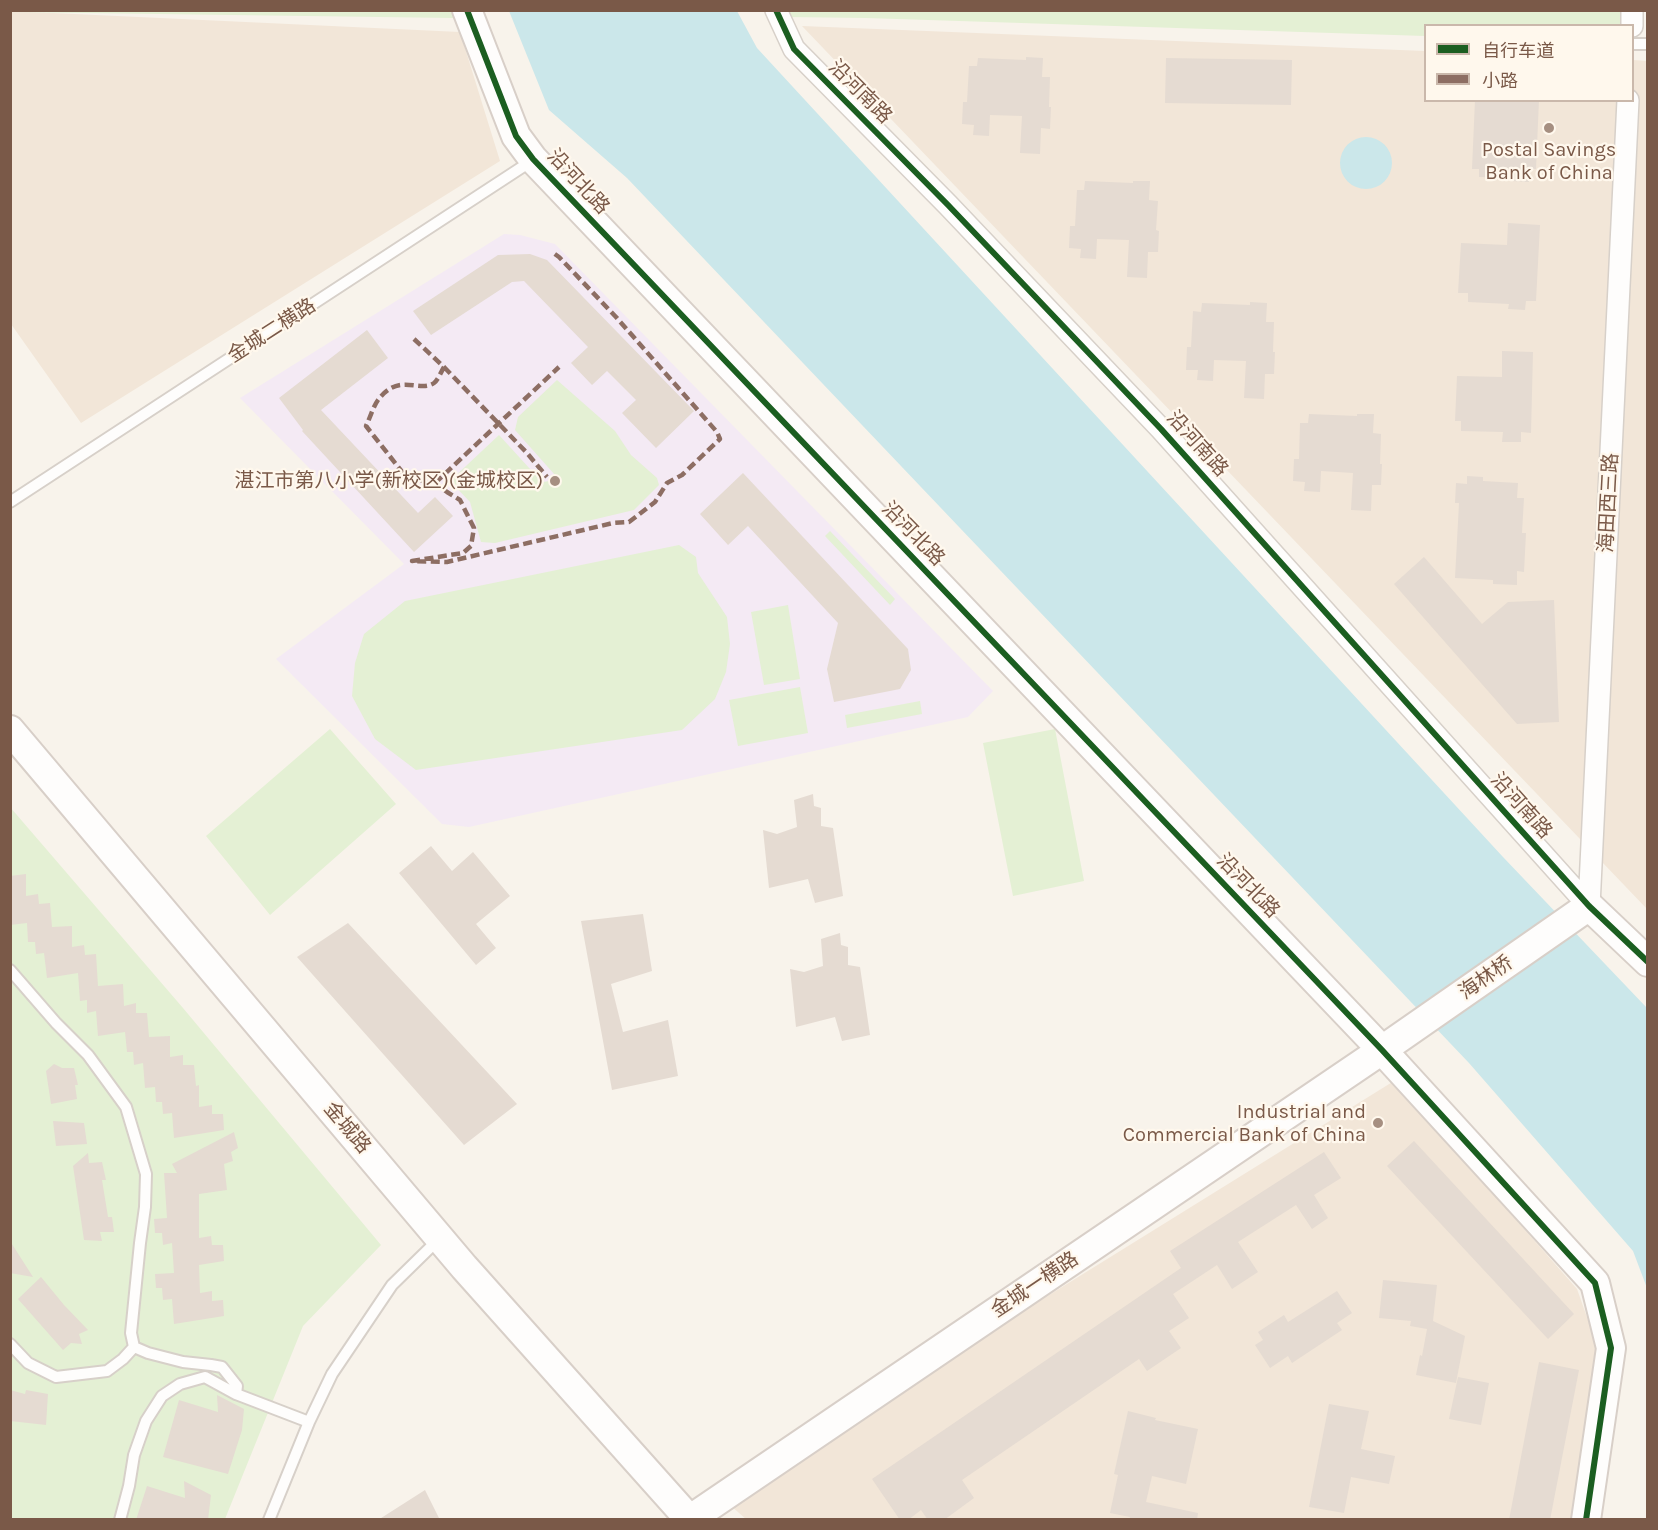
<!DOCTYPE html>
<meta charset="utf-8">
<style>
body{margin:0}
#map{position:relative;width:1658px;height:1530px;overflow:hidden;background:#f8f3eb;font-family:Karla,"Noto Sans SC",sans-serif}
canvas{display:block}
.frame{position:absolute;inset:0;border:12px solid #7a5948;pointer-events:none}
.legend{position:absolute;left:1424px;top:24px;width:210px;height:78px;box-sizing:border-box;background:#fff8ed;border:2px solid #cab8ab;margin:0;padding:8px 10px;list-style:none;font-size:18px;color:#7a5948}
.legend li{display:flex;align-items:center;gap:12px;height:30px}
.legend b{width:30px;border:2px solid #cab8ab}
</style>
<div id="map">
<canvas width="1658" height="1530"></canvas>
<div class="frame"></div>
<ul class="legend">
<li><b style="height:8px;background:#1b5e20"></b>自行车道</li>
<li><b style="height:8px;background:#8d6e63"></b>小路</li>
</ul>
</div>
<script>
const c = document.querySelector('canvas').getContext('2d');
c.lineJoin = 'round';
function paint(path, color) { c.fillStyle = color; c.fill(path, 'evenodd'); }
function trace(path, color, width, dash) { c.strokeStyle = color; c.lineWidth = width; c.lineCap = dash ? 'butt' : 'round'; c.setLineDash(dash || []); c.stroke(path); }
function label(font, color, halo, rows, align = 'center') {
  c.font = font + ' Karla,"Noto Sans SC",sans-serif'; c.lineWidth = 4.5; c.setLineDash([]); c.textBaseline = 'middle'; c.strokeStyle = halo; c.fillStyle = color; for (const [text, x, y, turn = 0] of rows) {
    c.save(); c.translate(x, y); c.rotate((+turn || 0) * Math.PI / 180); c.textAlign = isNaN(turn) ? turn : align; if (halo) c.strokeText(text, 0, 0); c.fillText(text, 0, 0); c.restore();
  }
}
paint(new Path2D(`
 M10 11 460 32 500 161 81 423 11 324Z
 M802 26 1425 51 1426 100H1632L1633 60 1647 61V909Z
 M1394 1081 1577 1289 1599 1351 1572 1519 747 1520 722 1498Z`), '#f2e6d8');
paint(new Path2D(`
 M504 234 520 235 555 244 993 691 968 717 469 827 442 824 276 659 404 564 240 398Z`), '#f4eaf4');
paint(new Path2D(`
 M11 10H453V18L11 12Z
 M785 11H1621L1620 25 1426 26 1425 36 866 18 787 17Z
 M557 380 615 431 631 455 657 478 659 485 634 510 495 543 481 542 470 502 450 481 499 435 541 481C547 483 552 480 555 475L515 430 518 417Z
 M830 531 895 599 890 605 825 536Z
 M679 545 696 557 698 573 727 617 730 644 726 672 715 699 682 730 416 770 375 739 352 696 355 663 364 634 405 601Z
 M788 605 800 679 764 685 751 612Z
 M800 687 808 733 738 746 729 700Z
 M920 701 922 714 847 728 845 715Z
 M330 729 396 804 270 915 206 836Z
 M1055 729 1084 881 1013 896 983 743Z
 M10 807 183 1008 381 1245 303 1326 225 1519H11Z`), '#e4f0d4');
paint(new Path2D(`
 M509 11H737L757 48 1503 857 1647 1008V1288L1633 1251 1469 1063 627 178 549 110Z
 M1340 163a26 26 0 1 1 52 0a26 26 0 1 1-52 0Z`), '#cbe7ea');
paint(new Path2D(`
 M1026 57 1043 58 1042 77H1050L1049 107H1051L1050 129 1041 128 1040 154 1020 153 1022 116 990 115 989 136 973 135 974 125 962 124 963 102H967L969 66H977L978 58 1026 60Z
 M1166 58 1292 60 1291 105 1165 103Z
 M1475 100H1539L1536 169H1529V182L1512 181 1513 178 1479 177V169H1472Z
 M1085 181 1133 183V181H1150L1149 200 1158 201 1156 230 1159 231 1158 252H1148L1147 278 1127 277 1129 240 1097 239 1096 259 1080 258 1081 249 1069 248 1070 226H1075L1077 190H1084Z
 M1508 223 1540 225 1536 301H1526L1525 310 1508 309 1509 304 1468 302V293H1458L1461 243 1507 245Z
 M530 254 547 260 694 411 656 448 622 413 636 400 607 371 592 385 571 363 588 347 524 281 512 282 431 335 413 311 498 255Z
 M1250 302 1267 303 1266 322H1274L1273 352H1275L1274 374H1265L1264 399 1244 398 1246 361 1214 360 1213 381 1197 380 1198 370H1186L1187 347H1191L1193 311 1201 312 1202 303 1250 305Z
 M367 330 388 358 321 410 418 513 435 497 453 516 414 552 302 431 303 430 279 398Z
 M1502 351 1533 352 1531 433 1521 432V442H1502L1503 432 1461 431V421H1455L1457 376 1502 377Z
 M1309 414 1357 416V414H1374L1373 433 1381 434 1380 464H1382L1381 485H1372L1371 511 1351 510 1353 473 1321 471 1320 492 1304 491 1305 482 1293 481 1294 459H1299L1300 423H1308Z
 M743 473 908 649 911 670 900 689 834 702 827 669 838 623 748 526 728 545 700 514Z
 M1467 476 1483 477V481L1518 483 1517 498H1524L1522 533H1526L1524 572 1517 571V585L1493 584V580L1455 578 1459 503H1455L1456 483 1467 484Z
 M1424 557 1482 624 1508 602 1554 600 1559 722 1517 724 1394 584Z
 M813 794 814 806 821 808V826L833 828 843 896 815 903 808 879 769 888 763 830 777 834 797 827 794 800Z
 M431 846 452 871 473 852 510 896 476 924 496 948 476 965 399 873Z
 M26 874V896L38 894 39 904 50 903 52 927 72 926V947L84 945 85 955 96 954 98 986 123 984 124 1006 136 1003V1013H147L149 1037 170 1036V1057L183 1055V1065H194L196 1086 199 1085V1107L212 1105V1114H223L224 1130 174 1138 172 1113 163 1114 162 1102H156L155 1087 145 1088 143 1063 134 1065 133 1052H127L125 1032 98 1036 96 1011 87 1013V1000L80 1001 78 973 47 978 44 953 36 954 35 942H28L27 923 10 925V876Z
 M643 914 652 971 611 984 623 1032 668 1020 678 1076 612 1090 581 921Z
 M348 923 517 1104 464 1145 297 957Z
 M840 933 841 945 848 947V965L860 967 870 1035 842 1041 835 1017 796 1027 790 969 804 972 823 966 821 939Z
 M54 1064 62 1068H74L78 1085H75L77 1099 51 1104 46 1071Z
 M53 1121 84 1123 87 1144 56 1146Z
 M234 1132 238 1148 231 1152 233 1161 224 1164 227 1190 199 1194V1238L211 1236 212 1245H223L224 1261 199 1265 200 1293 212 1291V1301L223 1300 224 1316 174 1324 172 1299 163 1300 162 1288H156L155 1274 174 1273 172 1243 163 1245 162 1233H155L154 1219 167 1218 164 1173H177L172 1164Z
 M1414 1141 1574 1314 1548 1339 1387 1166Z
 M1324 1152 1341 1178 1314 1195 1328 1218 1312 1229 1296 1205 1238 1242 1258 1272 1232 1289 1217 1265 1173 1294 1189 1318 1169 1331 1181 1348 1147 1371 1139 1359 962 1480 974 1498 944 1520H928L921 1510 908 1520H900L872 1479 1181 1268 1170 1251Z
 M88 1153 89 1163 102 1162 106 1180H102L108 1217H112L114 1232H100L102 1241 84 1240 73 1166Z
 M10 1241 33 1277 10 1273Z
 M41 1277 64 1305 88 1330 79 1334 82 1344 71 1343 63 1350 18 1299Z
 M1383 1280 1437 1285 1433 1321 1465 1336 1456 1383 1416 1375 1420 1355 1422 1356 1427 1329 1410 1326 1411 1321 1379 1318Z
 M1337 1291 1352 1313 1337 1323 1342 1330 1292 1363 1288 1356 1270 1368 1255 1345 1263 1340 1258 1332 1284 1315 1288 1322Z
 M1539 1362 1579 1370 1550 1520H1509Z
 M1458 1377 1489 1383 1481 1425 1449 1419Z
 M10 1390 25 1394 26 1390 48 1394 46 1425 10 1421Z
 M217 1395 244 1409 242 1430 228 1474 163 1457 179 1400 218 1412Z
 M1329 1404 1369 1411 1361 1449 1395 1456 1389 1484 1351 1477 1344 1513 1309 1507Z
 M1128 1411 1156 1418 1155 1420 1198 1429 1186 1484 1152 1476 1146 1502 1198 1513 1197 1520H1129L1130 1517 1110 1513 1118 1475 1114 1474Z
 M184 1481 211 1495 208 1520H136L147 1486 185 1498Z
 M425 1490 440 1520H378Z`), '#e5dbd2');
const lane = new Path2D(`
 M1632 44H1648
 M10 502 533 160
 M10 970 56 1023 88 1055 126 1107 146 1174 145 1207 140 1243 131 1333 134 1347
 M10 1344 28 1363 56 1377 107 1371 123 1359 134 1347
 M134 1347 148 1353 183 1362 211 1365 222 1367 237 1386 236 1394 309 1422
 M120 1520 129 1486 134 1455 146 1421 162 1396 180 1384 205 1377 236 1394
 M269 1520 309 1422 332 1374 392 1285 440 1238`);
const street = new Path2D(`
 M776 10 794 49 948 205 1161 429 1589 906
 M1632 26V10
 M1589 906 1628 100`);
const secondary = new Path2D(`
 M467 10 516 136 533 159 1382 1050 1595 1283 1611 1348 1586 1520
 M10 730 464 1267 690 1520
 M689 1520 1382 1050 1589 906 1648 962`);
trace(lane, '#d7d0c9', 14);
trace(street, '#d7d0c9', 24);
trace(secondary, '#d8cfc8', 32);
trace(lane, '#fefdfc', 10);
trace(street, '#fefdfc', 21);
trace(secondary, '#fefdfc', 28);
trace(new Path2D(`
 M414 339 444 367C441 372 438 380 434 383 419 393 399 372 378 400 373 407 370 418 366 426L403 473 425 482 435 483 447 492 460 500 474 528 471 546 463 553 412 561 447 562 613 523 629 522 655 502 667 483 682 475 720 439 717 432 616 317 559 257 552 252
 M444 367 527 453 547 477
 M435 483 559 367`), '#8d6e63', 4.5, [9, 4.5]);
trace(new Path2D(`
 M467 10 516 136 533 159 1382 1050 1595 1283 1611 1348 1586 1520
 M776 10 794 49 948 205 1161 429 1589 906 1648 962`), '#1b5e20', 6);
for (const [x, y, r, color] of [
 [1549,128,6,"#a68f81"],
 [555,481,6,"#a68f81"],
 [1378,1123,6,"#a68f81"]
]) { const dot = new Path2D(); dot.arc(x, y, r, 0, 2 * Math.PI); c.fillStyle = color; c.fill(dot); trace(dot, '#fff8ed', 2); }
label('20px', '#7a5948', '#fff8ed', [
 ["沿河南路",860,92,45],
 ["沿河北路",578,182,47],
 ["金城二横路",272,331,-33],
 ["沿河南路",1197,444,48],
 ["海田西三路",1609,503,-87],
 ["沿河北路",913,534,46],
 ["沿河南路",1521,806,48],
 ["沿河北路",1248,886,46],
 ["海林桥",1486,978,-35],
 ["金城路",347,1128,50],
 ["金城一横路",1035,1285,-34]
]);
label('20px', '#7a5948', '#fff8ed', [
 ["Postal Savings",1549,150,"center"],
 ["Bank of China",1549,173,"center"],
 ["湛江市第八小学(新校区)(金城校区)",543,481],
 ["Industrial and",1366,1112],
 ["Commercial Bank of China",1366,1135]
], 'right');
</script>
